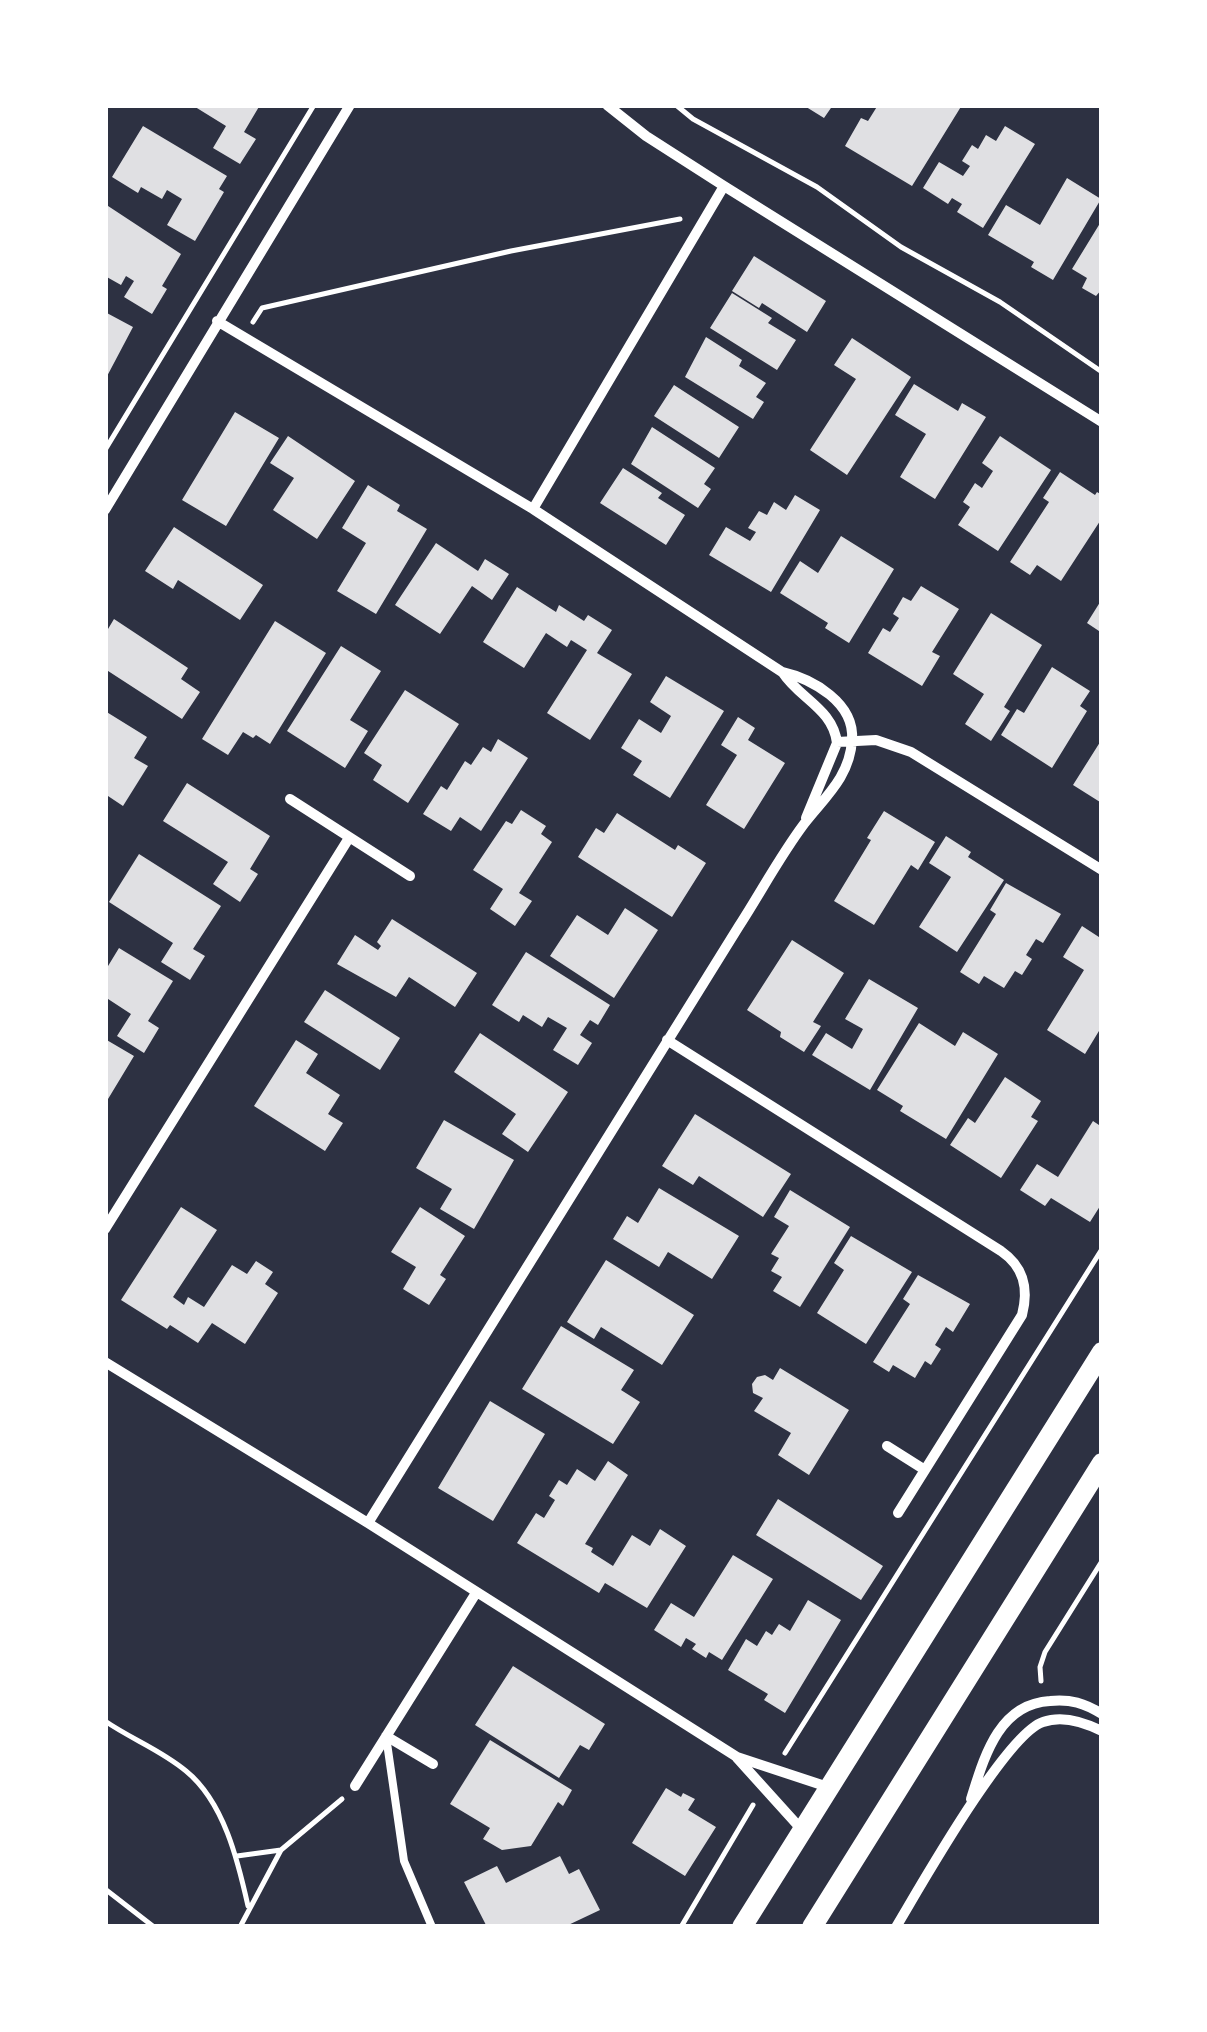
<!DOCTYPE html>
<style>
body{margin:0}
#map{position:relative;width:1207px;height:2032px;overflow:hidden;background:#2d3142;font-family:Spectral,serif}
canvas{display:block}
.frame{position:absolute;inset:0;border:108px solid #fff;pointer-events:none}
</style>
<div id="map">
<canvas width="1207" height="2032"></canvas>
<div class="frame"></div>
</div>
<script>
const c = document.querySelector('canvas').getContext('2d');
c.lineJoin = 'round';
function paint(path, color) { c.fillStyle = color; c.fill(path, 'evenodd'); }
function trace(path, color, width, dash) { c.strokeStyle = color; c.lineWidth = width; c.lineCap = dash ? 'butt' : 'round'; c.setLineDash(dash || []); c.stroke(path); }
paint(new Path2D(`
 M192 105H260L244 132 256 139 240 164 213 148 226 126Z
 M803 105H833L824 118Z
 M878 105H962L912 186 845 146 861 118 868 121Z
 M143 126 227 176 219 189 224 192 195 241 167 225 182 199 167 190 162 199 141 187 138 193 112 177Z
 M1005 126 1035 144 983 228 957 212 962 204 952 198 948 204 923 188 939 162 963 176 970 166 962 161 972 145 978 149 986 135 996 141Z
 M1067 178 1101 199 1053 280 1031 267 1034 262 988 235 1006 205 1040 225Z
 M105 204 181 254 162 286 167 289 152 314 124 297 134 281 126 276 121 285 105 276Z
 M1102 220V289L1096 296 1082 288 1087 278 1072 269Z
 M754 256 826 301 807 332 762 303 759 308 732 291Z
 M732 293 772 318 768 323 796 340 777 370 710 328Z
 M105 312 133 327 105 380Z
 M706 337 742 360 739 366 766 383 756 397 764 402 753 419 685 377Z
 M852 338 911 377 847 475 810 450 856 379 834 365Z
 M914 384 958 411 962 403 986 417 935 499 900 477 926 434 895 415Z
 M674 385 739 427 719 458 654 416Z
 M235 412 279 438 226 526 182 500Z
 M652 427 715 468 704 484 711 489 698 508 631 464Z
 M288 436 355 481 317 539 273 510 294 478 270 463Z
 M1000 436 1051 470 998 551 958 525 970 507 963 502 975 483 982 488 993 471 982 463Z
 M623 468 662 493 658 498 685 515 666 545 600 503Z
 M1060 472 1095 495 1097 492 1102 495V518L1061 581 1037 565 1030 575 1010 562 1049 502 1043 498Z
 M368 485 400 505 397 511 427 529 376 614 337 591 366 543 342 528Z
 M795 495 820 510 771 592 709 555 726 527 750 541 756 532 748 528 759 511 767 515 774 502 786 510Z
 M174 527 263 585 240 620 178 580 173 589 145 571Z
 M841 536 894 569 849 643 825 628 828 623 780 593 800 561 818 573Z
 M436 543 478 571 485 559 509 574 492 600 472 586 440 634 395 605Z
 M921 586 959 609 932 652 940 656 922 686 868 653 883 628 890 632 899 618 893 614 903 597 911 601Z
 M517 587 556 612 559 605 584 621 588 615 612 630 597 653 632 674 590 740 547 713 587 650 571 640 567 647 546 633 524 668 483 642Z
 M1102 599V633L1087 623Z
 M991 613 1042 645 1004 707 1010 711 991 741 965 724 984 694 953 674Z
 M114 619 188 668 181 679 200 692 182 719 105 669V634Z
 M275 621 326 653 270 744 256 735 253 738 243 732 228 755 202 739Z
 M341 646 381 671 350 720 368 731 345 768 287 731Z
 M1052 667 1090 691 1080 706 1087 711 1052 768 1001 735 1017 709 1024 713Z
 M666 676 724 711 670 798 633 775 642 761 621 748 639 719 661 733 671 716 650 702Z
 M405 690 459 724 408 803 373 780 382 765 364 753Z
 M105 711 147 737 134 758 148 766 123 806 105 794Z
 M738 717 755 728 748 740 785 763 744 829 706 805 737 755 721 745Z
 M498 739 528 758 481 831 460 817 451 831 423 814 441 786 447 790 465 761 471 765 483 747 491 752Z
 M1102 739V798L1100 802 1073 785Z
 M187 783 270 836 250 869 258 874 240 902 213 884 228 862 163 821Z
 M521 810 546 826 541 834 552 842 519 893 532 901 515 926 490 909 503 889 473 870 506 821 512 824Z
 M884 811 935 842 918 870 911 865 874 925 834 901 871 840 867 838Z
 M617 813 675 850 678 845 706 863 672 917 578 857 596 828 604 833Z
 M946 836 971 852 968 857 1004 880 957 952 919 927 951 877 929 863Z
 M139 854 221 906 193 949 205 956 190 980 161 962 173 943 109 902Z
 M1006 883 1061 914 1043 943 1036 939 1026 955 1032 959 1022 975 1015 971 1004 988 984 976 979 984 960 972 996 914 990 910Z
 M625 908 658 930 614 998 550 956 577 915 608 935Z
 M392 919 477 973 455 1007 409 977 396 997 337 964 355 935 378 950 381 946 377 942Z
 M1082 926 1102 939V1026L1085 1054 1047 1030 1084 970 1063 957Z
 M792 940 844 973 813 1022 821 1026 804 1052 780 1037 781 1032 747 1010Z
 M119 948 173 981 148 1021 159 1028 144 1053 117 1036 131 1014 105 997V971Z
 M526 952 610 1005 598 1025 590 1020 580 1035 592 1043 578 1065 553 1050 567 1028 548 1017 542 1027 523 1015 519 1022 492 1005Z
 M869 979 918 1008 870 1090 812 1055 826 1033 852 1049 863 1029 845 1019Z
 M325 990 400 1038 380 1070 304 1022Z
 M919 1023 955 1046 963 1032 998 1054 946 1139 900 1111 903 1106 877 1090Z
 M480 1033 568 1092 528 1152 502 1134 516 1114 454 1072Z
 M105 1039 134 1056 105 1104Z
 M296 1040 318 1054 306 1073 340 1095 328 1114 343 1123 325 1151 254 1106Z
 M1005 1077 1041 1101 1031 1117 1038 1121 1001 1178 950 1145 968 1118 975 1123Z
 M695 1114 791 1174 763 1217 699 1176 693 1185 662 1166Z
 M444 1120 514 1160 474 1229 440 1209 452 1189 416 1168Z
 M1093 1121 1102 1127V1203L1090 1222 1051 1198 1045 1206 1020 1190 1037 1164 1058 1177Z
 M659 1188 739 1236 712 1279 668 1252 659 1267 613 1239 627 1216 638 1223Z
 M790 1190 850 1227 800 1307 773 1291 782 1277 771 1271 779 1258 771 1254 789 1226 774 1217Z
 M181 1207 217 1230 173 1297 184 1305 188 1297 204 1307 232 1265 247 1274 256 1261 273 1272 265 1284 278 1293 245 1344 212 1323 198 1343 170 1325 167 1329 121 1300Z
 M420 1207 465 1236 440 1275 446 1279 429 1305 403 1289 416 1267 391 1252Z
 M851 1236 912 1272 866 1344 817 1313 844 1270 834 1263Z
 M606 1260 694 1315 662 1365 601 1327 594 1339 567 1322Z
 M918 1275 970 1304 953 1332 946 1327 935 1345 941 1349 931 1365 925 1361 915 1378 893 1365 889 1372 873 1362 910 1304 903 1299Z
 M561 1326 634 1370 621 1390 640 1402 613 1444 522 1389Z
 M780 1368 849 1410 809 1475 778 1455 791 1433 754 1411 763 1398 753 1393 752 1384 757 1377 765 1375 773 1380Z
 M490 1401 545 1434 493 1521 438 1488Z
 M608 1461 628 1475 585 1544 593 1548 591 1552 613 1566 632 1535 650 1546 660 1529 686 1546 647 1608 605 1583 599 1593 517 1543 536 1513 544 1518 555 1500 549 1496 559 1480 567 1485 577 1469 595 1481Z
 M778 1499 883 1566 861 1600 756 1535Z
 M733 1555 773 1579 722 1660 709 1652 706 1658 692 1649 696 1644 686 1638 681 1647 654 1630 671 1603 694 1617Z
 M808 1600 841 1620 785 1713 764 1700 768 1694 728 1670 746 1639 757 1646 766 1631 772 1635 779 1624 790 1631Z
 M513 1666 605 1724 589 1750 580 1745 559 1778 475 1725Z
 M490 1740 572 1790 563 1806 558 1802 531 1846 502 1850 483 1839 490 1828 450 1804Z
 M666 1788 681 1797 683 1793 695 1799 688 1810 716 1827 685 1876 632 1843Z
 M560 1856 569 1874 579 1869 600 1910 564 1927H487L464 1882 497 1866 506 1883Z`), '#e0e0e3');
trace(new Path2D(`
 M676 105 693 119 817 187 901 247 1000 302 1102 372
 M253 322 262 308 511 251 680 219
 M105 450 314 105
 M1041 1681 1040 1667 1045 1652 1102 1561
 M105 1721C131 1739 161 1750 186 1771 224 1802 238 1861 248 1906
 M785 1753 1102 1249
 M237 1856 281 1850
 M105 1889 154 1927
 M240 1927 281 1850 342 1799
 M681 1927 753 1805`), '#fff', 5);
trace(new Path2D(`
 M386 1736 404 1861 432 1927`), '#fff', 8);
trace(new Path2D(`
 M607 105 646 136 724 186 1102 422
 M217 321 533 509 782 672C813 679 855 703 852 740 850 777 824 798 804 824 780 856 761 892 739 926 614 1124 493 1325 368 1523
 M533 509 724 186
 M105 510 350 105
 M783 673C800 699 833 709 837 743L806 818
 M837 742 876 740 911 752 1102 870
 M290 799 410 876
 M667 1040 1001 1251C1024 1267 1029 1288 1022 1315L898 1513
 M105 1229 349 838
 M105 1362 368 1523 737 1757 828 1787
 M887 1446 925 1470
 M386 1736 433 1764
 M737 1758 802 1830
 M355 1786 476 1593
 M971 1799C984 1758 998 1704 1050 1701 1071 1699 1084 1703 1102 1714
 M896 1927C920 1887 1006 1734 1043 1722 1062 1715 1084 1722 1102 1731`), '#fff', 10);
trace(new Path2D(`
 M742 1927 1102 1352
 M812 1927 1102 1463`), '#fff', 20);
</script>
